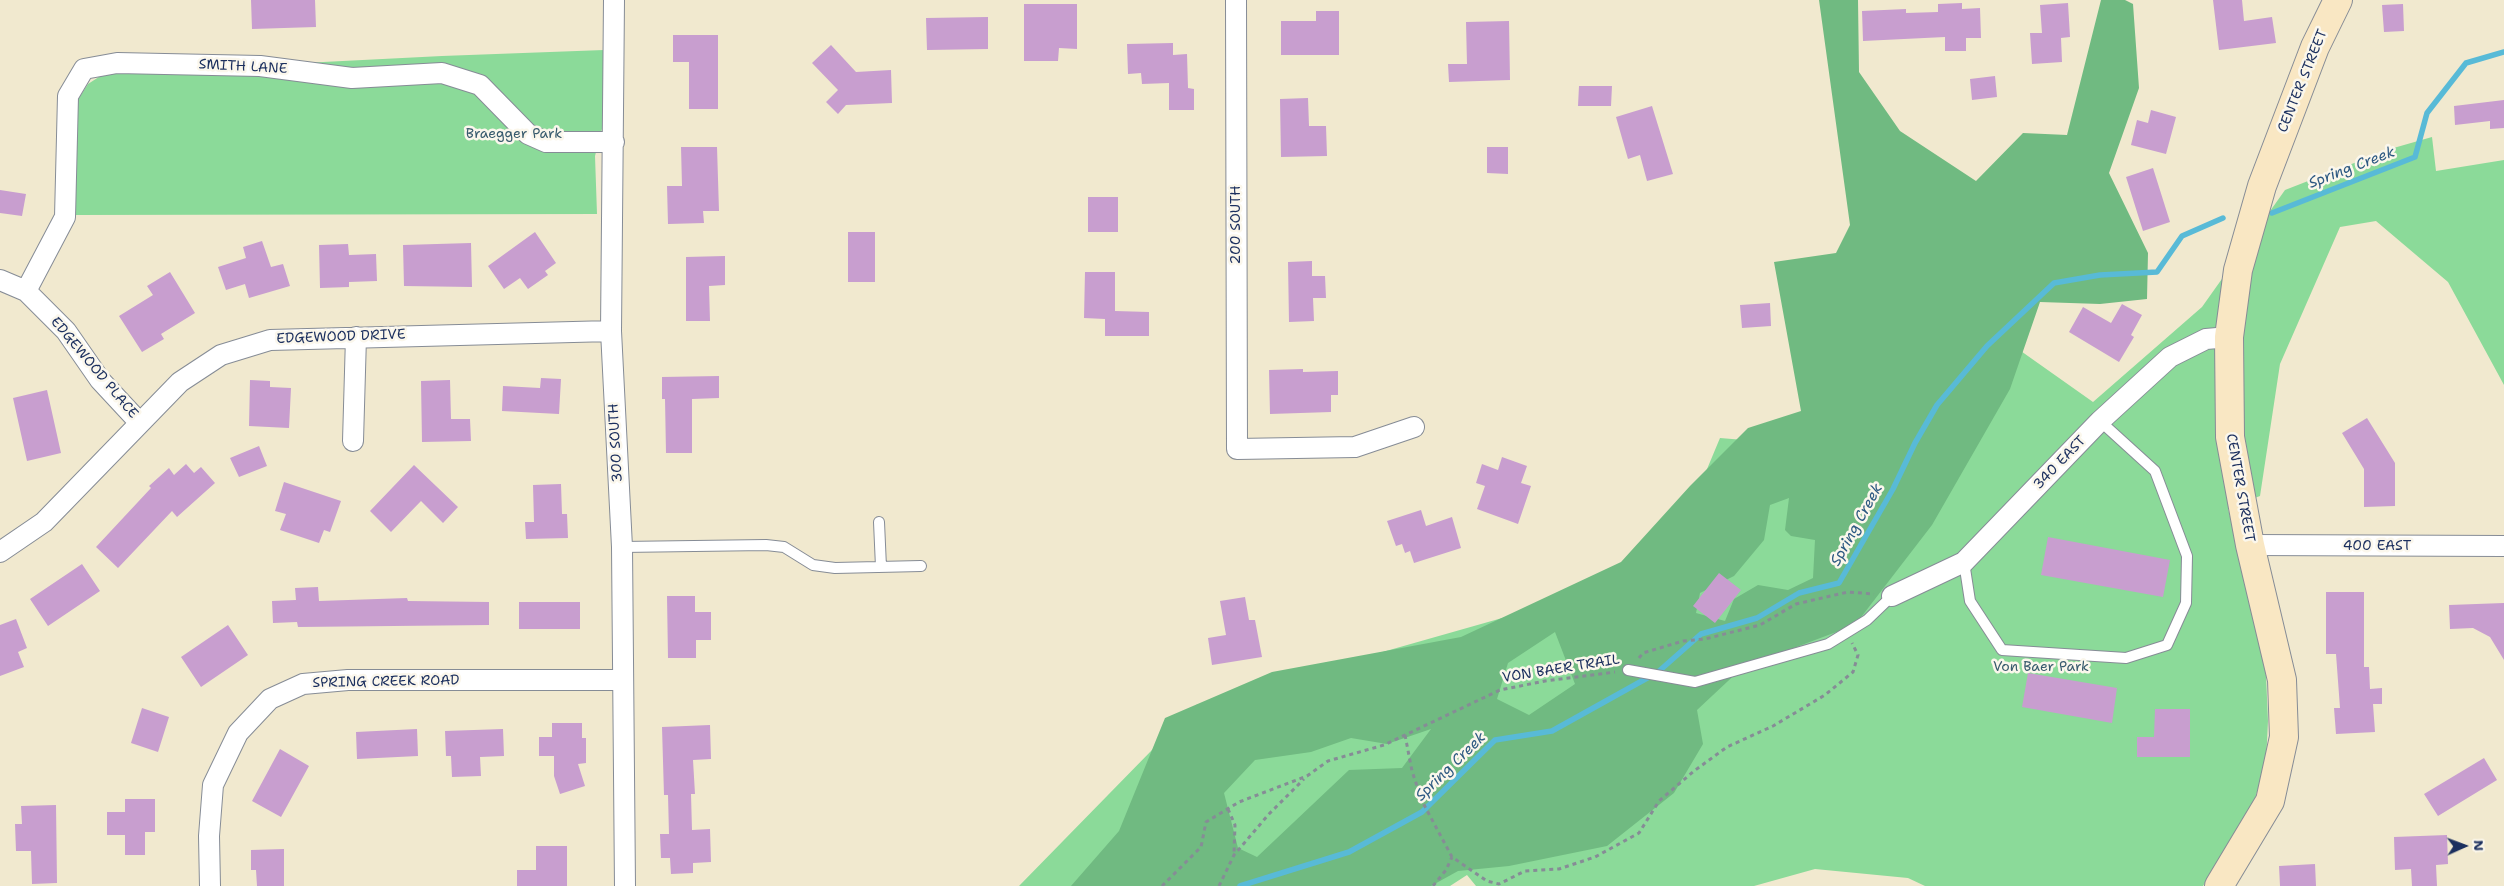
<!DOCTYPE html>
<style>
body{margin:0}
#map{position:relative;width:2504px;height:886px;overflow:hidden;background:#f1e9cf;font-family:"Shantell Sans",sans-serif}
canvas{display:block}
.north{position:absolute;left:2439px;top:821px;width:50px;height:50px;-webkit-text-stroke:4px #fbf7ec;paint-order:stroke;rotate:88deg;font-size:14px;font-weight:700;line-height:20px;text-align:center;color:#1b2f5e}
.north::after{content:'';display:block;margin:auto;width:18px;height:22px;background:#1b2f5e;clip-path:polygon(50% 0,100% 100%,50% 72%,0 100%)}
</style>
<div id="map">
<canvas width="2504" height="886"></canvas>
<div class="north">N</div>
</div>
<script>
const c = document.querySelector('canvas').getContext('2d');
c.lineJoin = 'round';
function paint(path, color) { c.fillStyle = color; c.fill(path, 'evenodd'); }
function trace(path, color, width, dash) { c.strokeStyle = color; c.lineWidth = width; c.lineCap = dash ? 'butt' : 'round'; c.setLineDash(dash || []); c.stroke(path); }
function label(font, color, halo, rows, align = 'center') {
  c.font = font + ' "Shantell Sans",sans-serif'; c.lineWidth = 5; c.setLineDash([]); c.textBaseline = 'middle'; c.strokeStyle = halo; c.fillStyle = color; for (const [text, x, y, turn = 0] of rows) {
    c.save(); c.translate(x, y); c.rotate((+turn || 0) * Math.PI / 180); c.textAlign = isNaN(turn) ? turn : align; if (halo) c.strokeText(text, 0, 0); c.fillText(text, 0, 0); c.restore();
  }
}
paint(new Path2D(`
 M604 50 603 125 595 156 597 214 71 215 73 107 88 84 105 73 442 56Z
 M2432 137 2436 171 2504 160V385L2448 282 2376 221 2340 227 2280 364 2260 496 2228 508 2266 675 2268 721 2266 762 2251 812 2203 886H1925L1908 878 1815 869 1754 886H1476L1467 875 1450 886H1019L1196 705 1664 572 1720 438 1816 446 2018 349 2093 402 2202 307 2285 190 2390 149Z`), '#8bda99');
paint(new Path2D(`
 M1819 0H1858L1859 72 1900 131 1976 181 2023 133 2067 135 2101 0H2125L2133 4 2139 88 2109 173 2148 253 2147 299 2100 304 2040 302 2010 389 1932 525 1855 625 1743 667 1697 710 1703 744 1674 793 1607 846 1509 866 1458 871 1431 886H1071L1119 831 1165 718 1272 672 1461 637 1621 562 1690 486 1748 428 1801 411 1774 262 1836 253 1850 225ZM1789 498 1785 530 1791 536 1815 540 1813 578 1788 590 1758 585 1734 599 1725 621 1696 613 1700 593 1734 576 1764 540 1770 505ZM1555 632 1575 684 1529 715 1497 699 1508 663ZM1431 729 1402 768 1349 770 1257 857 1238 848 1224 793 1255 760 1311 752 1351 738 1387 744Z`), '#70ba81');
trace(new Path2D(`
 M2272 213 2415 157 2427 113 2466 63 2504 52
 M1240 886 1349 852 1422 812 1495 740 1552 731 1658 672 1701 634 1757 618 1799 593 1839 583 1893 489 1915 443 1937 405 1987 346 2054 283 2100 275 2157 272 2182 236 2223 218`), '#58bad7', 5.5);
paint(new Path2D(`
 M251 0H315L316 27 252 29Z
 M2213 0H2242L2244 21 2272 17 2276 43 2219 50Z
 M1962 3V9L1980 8 1981 38H1966V51H1945V37L1863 41 1862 11 1906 9V13L1938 12V4Z
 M2068 3 2070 37 2061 38 2062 62 2032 64 2030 33H2042L2040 5Z
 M1024 4H1077V49L1059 48 1058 61H1024Z
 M2403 4 2404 31 2384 32 2382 5Z
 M1316 11H1339V55H1281V21H1316Z
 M988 17V49L927 50 926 18Z
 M1509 21 1510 80 1449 82 1448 64H1467L1466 22Z
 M673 35H718V109H689V62H673Z
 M1173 43V55L1187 54 1188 88 1194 89V110H1169V83L1142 84 1141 73 1128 74 1127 44Z
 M831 45 856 72 891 70 892 103 846 105 838 114 826 102 838 90 812 63Z
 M1995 76 1997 97 1972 100 1970 79Z
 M1579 86H1612L1611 106H1578Z
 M1308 98 1309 126H1326L1327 156 1281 157 1280 99Z
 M2504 100V128L2490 129V121L2455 125 2454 106Z
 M1652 106 1673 174 1647 181 1640 155 1628 159 1616 117Z
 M2151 110 2176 117 2166 154 2131 145 2137 120 2148 123Z
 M681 147H717L719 211H703L704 223 668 224 667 186H682Z
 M1487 147H1508V174L1487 173Z
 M2153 168 2170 222 2143 231 2126 177Z
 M0 190 26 194 22 216 0 213Z
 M1088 197H1118V232H1088Z
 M535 232 556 263 545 271 548 275 528 289 520 278 504 289 488 266Z
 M848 232H875V282H848Z
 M262 241 271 267 283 264 290 286 249 298 245 284 226 290 218 267 246 258 243 247Z
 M471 243 472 287 404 286 403 245Z
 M348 244 349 255 376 254 377 281 349 282V287L320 288 319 245Z
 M725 256V285L709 286 710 321H686V257Z
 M1312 261V276H1325L1326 298H1313L1314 321 1289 322 1288 262Z
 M170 272 195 313 161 334 164 339 142 352 119 316 153 295 147 286Z
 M1085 272H1115V311L1149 312V336H1105V319L1084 318Z
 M1770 303 1771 326 1742 328 1740 305Z
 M2122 304 2142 315 2131 335 2134 337 2119 362 2069 332 2083 307 2111 323Z
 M1303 369V372L1338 371V395H1331V412L1270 414 1269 370Z
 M719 376V398L692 399V453H666L665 399H662V377Z
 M541 378 561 379 559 414 502 411 503 386 540 388Z
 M250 380 270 381V387L291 388 289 428 249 426Z
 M450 380 451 419H470L471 441 422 442 421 381Z
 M47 390 61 453 27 461 13 398Z
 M2367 418 2395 463V506L2364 507V469L2342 433Z
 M259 446 267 466 239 477 230 458Z
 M1502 457 1527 466 1521 483 1531 486 1518 524 1477 509 1485 486 1476 483 1482 464 1498 470Z
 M186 464 194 473 201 467 215 483 177 517 172 511 118 568 96 547 151 488 149 486 169 468 174 475Z
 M414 465 458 507 443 523 421 501 391 532 370 511Z
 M284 482 341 501 330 532 324 530 319 543 280 530 286 514 275 511Z
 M561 484 562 514H567L568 538 526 539 525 522H534L533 485Z
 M1421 510 1426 526 1452 517 1461 548 1414 563 1410 551 1405 553 1402 544 1396 546 1387 521Z
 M2048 537 2170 560 2163 597 2041 575Z
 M82 564 100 591 48 626 30 599Z
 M1719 573 1741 590 1715 623 1693 606Z
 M318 587 319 601 407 598 408 601 489 602V625L298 627 297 622 273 623 272 601 296 600 295 588Z
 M2326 592H2364V667H2369L2370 689 2382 688V704H2373L2375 732 2336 734 2334 708H2340L2336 654H2326Z
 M667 596H695V612H711V640H696V658H668Z
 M1245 597 1249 620H1255L1262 657 1212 665 1208 638 1226 635 1220 601Z
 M519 602H580V629H519Z
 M2504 603V660L2490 637 2473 628 2450 629 2449 605Z
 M16 619 27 648 18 652 24 667 0 676V625Z
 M228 625 248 655 201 687 181 657Z
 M2028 673 2117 688 2112 723 2022 707Z
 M142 708 169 717 158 752 131 743Z
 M2155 709H2190V757H2137V737H2154Z
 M552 723H582V738H586V763L578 764 585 786 560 794 554 776V756H539V737H552Z
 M710 725 711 759 693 760 695 794H691L692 830 710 829 711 862 693 863V873L671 874 670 858H661L660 834H669L668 795H664L662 727Z
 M417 729 418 756 357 759 356 732Z
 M503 729 504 756 480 757 481 776 452 777 451 756H446L445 731Z
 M280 749 309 766 281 817 252 801Z
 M2484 758 2497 780 2438 816 2424 794Z
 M125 799H155V832H145V855H125V835H107V812H125Z
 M56 805 57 883 32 884 31 851H16L15 824H22L21 806Z
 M2447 835 2448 864 2436 865 2437 886H2412L2411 869 2395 870 2394 837Z
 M536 846H567V886H517V870H536Z
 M284 849V886H257L256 870H251V850Z
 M2315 864 2316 886H2280L2279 866Z`), '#c89ecf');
const lane = new Path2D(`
 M879 522 881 567
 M622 547 766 545 784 547 813 565 835 568 921 566
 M1964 562 1970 601 2002 650 2126 658 2167 645 2186 603 2187 556 2155 471 2100 421
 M1628 670 1695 682 1828 644 1867 620 1892 596`);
const street = new Path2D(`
 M614 0 611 331 622 547 625 886
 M1236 0 1237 449 1355 447 1414 427
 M0 280 26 291 66 331 100 380 139 422
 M26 291 65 217 68 96 84 69 117 63 260 66 352 78 442 73 480 85 528 134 546 142H614
 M353 441 356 337
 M2250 545 2504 546
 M0 552 44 522 180 382 221 355 270 340 611 331
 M1892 596 1964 562 2100 421 2170 357 2206 339 2229 337
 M210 886 209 836 213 785 238 733 270 699 303 684 348 680H622`);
const secondary = new Path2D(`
 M2219 886 2270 801 2284 737 2282 680 2250 545 2230 437 2229 337 2238 270 2262 186 2315 47 2338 0`);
trace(lane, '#868c96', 12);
trace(street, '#868c96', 22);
trace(secondary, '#868c96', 30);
trace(new Path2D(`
 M1639 658 1643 653 1683 641 1705 639 1760 625 1796 604 1848 592 1874 594
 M1405 735 1412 771 1422 801 1452 857 1487 881 1499 884 1525 871 1559 869 1595 857 1639 833 1659 801 1694 771 1727 747 1773 726 1825 695 1853 672 1858 655 1852 643
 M1228 809 1235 825 1234 854
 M1162 886 1201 847 1206 822 1239 802 1307 776 1328 761 1384 745 1500 690 1545 681 1615 672
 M1219 886 1234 855 1269 814 1304 779
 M1433 886 1446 870 1452 857`), '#868c96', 3, [4, 4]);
trace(lane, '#fff', 10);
trace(street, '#fff', 20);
trace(secondary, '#f9e7c3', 28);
label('14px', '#1b2f5e', '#fbf7ec', [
 ["SMITH LANE",243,67,3],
 ["CENTER STREET",2303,81,-68],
 ["200 SOUTH",1236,225,-90],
 ["EDGEWOOD DRIVE",341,337,-2],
 ["EDGEWOOD PLACE",94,368,50],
 ["300 SOUTH",616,443,-93],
 ["340 EAST",2060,463,-46],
 ["CENTER STREET",2240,488,80],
 ["400 EAST",2377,546],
 ["VON BAER TRAIL",1561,669,-9],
 ["SPRING CREEK ROAD",386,682,-1]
]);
label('14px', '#375a6d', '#fbf7ec', [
 ["Braegger Park",514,134],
 ["Von Baer Park",2041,667]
]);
label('italic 15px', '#2d5982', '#fbf7ec', [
 ["Spring Creek",2352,168,-21],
 ["Spring Creek",1857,525,-61],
 ["Spring Creek",1451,767,-44]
]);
</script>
